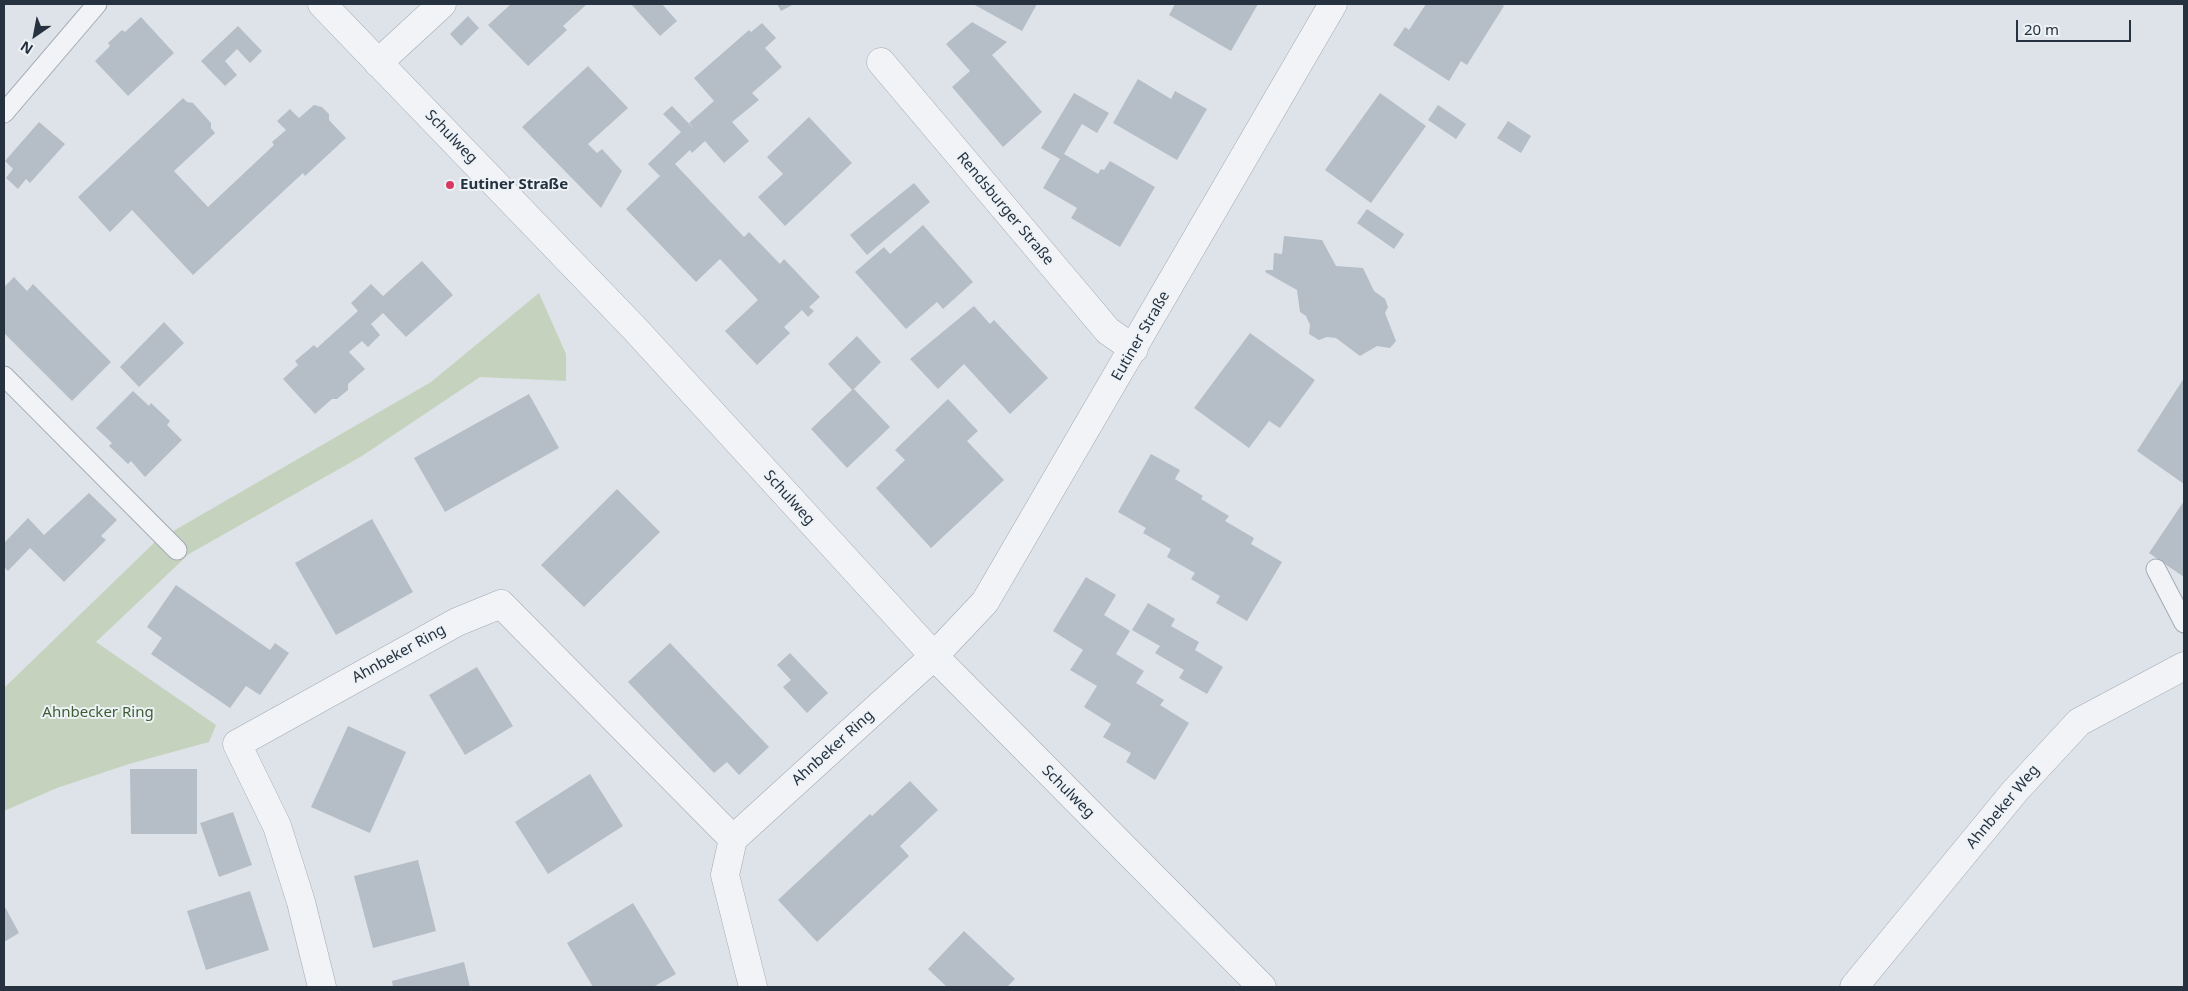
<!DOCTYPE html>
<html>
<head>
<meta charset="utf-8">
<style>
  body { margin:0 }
  #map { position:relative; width:2188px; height:991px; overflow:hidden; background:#dee3e9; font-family:"Noto Sans",sans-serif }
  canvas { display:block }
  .frame { position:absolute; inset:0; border:5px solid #263240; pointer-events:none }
  .north { position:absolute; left:10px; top:10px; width:50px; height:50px; -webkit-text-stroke:4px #edf2f6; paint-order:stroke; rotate:213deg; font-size:14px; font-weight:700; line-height:20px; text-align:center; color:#263240 }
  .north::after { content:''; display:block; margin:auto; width:18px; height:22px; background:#263240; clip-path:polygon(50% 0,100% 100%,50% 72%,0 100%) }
  .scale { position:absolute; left:2016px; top:20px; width:115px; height:22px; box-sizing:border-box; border:2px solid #263240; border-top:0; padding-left:6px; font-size:15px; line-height:18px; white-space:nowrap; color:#263240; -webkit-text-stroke:4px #edf2f6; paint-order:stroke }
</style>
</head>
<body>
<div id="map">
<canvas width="2188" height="991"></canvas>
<div class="frame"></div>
<div class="north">N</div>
<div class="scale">20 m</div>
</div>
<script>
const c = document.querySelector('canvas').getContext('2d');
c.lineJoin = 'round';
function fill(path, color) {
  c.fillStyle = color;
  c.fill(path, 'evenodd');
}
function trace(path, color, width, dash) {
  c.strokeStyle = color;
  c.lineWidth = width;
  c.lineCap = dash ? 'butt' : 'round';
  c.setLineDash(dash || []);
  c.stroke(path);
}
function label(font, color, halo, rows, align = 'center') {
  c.font = font + ' "Noto Sans",sans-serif';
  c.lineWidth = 4;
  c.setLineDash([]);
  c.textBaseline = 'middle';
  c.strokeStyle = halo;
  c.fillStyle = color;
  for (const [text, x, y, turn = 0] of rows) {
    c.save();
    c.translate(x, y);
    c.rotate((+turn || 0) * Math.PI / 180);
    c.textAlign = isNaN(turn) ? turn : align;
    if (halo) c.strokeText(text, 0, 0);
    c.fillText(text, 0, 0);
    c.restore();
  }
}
fill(new Path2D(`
  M 539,293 L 566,354 L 566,381 L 480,377 L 362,456 L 189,554 L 96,642 L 216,725 L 209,742 L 129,764 L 57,788 L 4,811 L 4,688 L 156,541 L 431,382 Z`), '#c5d3be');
fill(new Path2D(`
  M 511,4 L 587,4 L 563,26 L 567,30 L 528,66 L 488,25 Z
  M 631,4 L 662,4 L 677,21 L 660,36 Z
  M 777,4 L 794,4 L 781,11 Z
  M 973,4 L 1037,4 L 1022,31 Z
  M 1175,4 L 1258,4 L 1231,51 L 1169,15 Z
  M 1426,4 L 1501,4 L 1504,6 L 1467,65 L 1461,61 L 1449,81 L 1393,45 L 1405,27 L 1409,30 Z
  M 468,16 L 479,28 L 461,46 L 450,34 Z
  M 141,17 L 174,53 L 128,96 L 95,61 L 110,46 L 108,43 L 122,30 L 125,32 Z
  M 972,22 L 1007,42 L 992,55 L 1042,112 L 1003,147 L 952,87 L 970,71 L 946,44 Z
  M 762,23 L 776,38 L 765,48 L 782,67 L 752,93 L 759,100 L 732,122 L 749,141 L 724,163 L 705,141 L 692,153 L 690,150 L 675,164 L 744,237 L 749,232 L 780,264 L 784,259 L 820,297 L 809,307 L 814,311 L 808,317 L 802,310 L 784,327 L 790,333 L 757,365 L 725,331 L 758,300 L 720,259 L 696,282 L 626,209 L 660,176 L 648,164 L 681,132 L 663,114 L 672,106 L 696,131 L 689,123 L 714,101 L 694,78 L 749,30 L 751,32 Z
  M 238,26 L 262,51 L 250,63 L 237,49 L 225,61 L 237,75 L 225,86 L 201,61 Z
  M 588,66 L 628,108 L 588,144 L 597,153 L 602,149 L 622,171 L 601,208 L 522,127 Z
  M 1138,79 L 1171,99 L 1175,91 L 1207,109 L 1177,160 L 1113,123 Z
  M 1074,93 L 1109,113 L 1097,133 L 1082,124 L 1064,154 L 1098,174 L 1101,169 L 1104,170 L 1110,161 L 1155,187 L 1120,247 L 1071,218 L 1077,208 L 1043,188 L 1060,159 L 1041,148 Z
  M 1380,93 L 1426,126 L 1371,203 L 1325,170 Z
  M 183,98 L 187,102 L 193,103 L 211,123 L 211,128 L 215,133 L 174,171 L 208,207 L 274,145 L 272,142 L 286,130 L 277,121 L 290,109 L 299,118 L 314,105 L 322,107 L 329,114 L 329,120 L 346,138 L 305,176 L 303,173 L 193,275 L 132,210 L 110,232 L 78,197 Z
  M 1438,105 L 1466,124 L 1456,139 L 1428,120 Z
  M 809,117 L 852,163 L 785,226 L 758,197 L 783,174 L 767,157 Z
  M 1508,121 L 1531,136 L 1521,153 L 1497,138 Z
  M 39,122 L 65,144 L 30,183 L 26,179 L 18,189 L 6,178 L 13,169 L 5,161 Z
  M 914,183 L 930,202 L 867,255 L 850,235 Z
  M 1367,209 L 1404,234 L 1394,249 L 1357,223 Z
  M 923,225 L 973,282 L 943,309 L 937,302 L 906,329 L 855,272 L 884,247 L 890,254 Z
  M 1284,236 L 1322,240 L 1336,266 L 1363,268 L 1374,291 L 1385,299 L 1388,307 L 1385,313 L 1396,341 L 1390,348 L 1377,346 L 1360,356 L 1336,338 L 1327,337 L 1319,340 L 1309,334 L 1310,325 L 1306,316 L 1300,312 L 1297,290 L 1265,272 L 1266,270 L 1273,270 L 1274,253 L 1282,254 Z
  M 422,261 L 453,295 L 406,337 L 383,313 L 371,324 L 380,335 L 368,347 L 362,341 L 349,352 L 365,369 L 348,384 L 348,390 L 337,399 L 332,399 L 315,414 L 283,379 L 298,365 L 295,361 L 314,345 L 317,348 L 358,311 L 351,303 L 371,284 L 383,296 Z
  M 14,277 L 27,291 L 33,284 L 111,362 L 72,401 L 4,333 L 4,287 Z
  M 974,306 L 990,324 L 994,320 L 1048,378 L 1010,414 L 964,364 L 938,389 L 910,359 Z
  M 164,322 L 184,343 L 139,387 L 120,367 Z
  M 1250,333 L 1315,380 L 1280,428 L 1269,421 L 1249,448 L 1194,408 Z
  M 857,336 L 881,362 L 854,389 L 890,427 L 847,468 L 811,429 L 852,390 L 828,364 Z
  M 2184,378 L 2184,484 L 2137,451 Z
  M 133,391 L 149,406 L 151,403 L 170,421 L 167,425 L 182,440 L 145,477 L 131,461 L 128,464 L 109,446 L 112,443 L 96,428 Z
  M 529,394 L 559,448 L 445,512 L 414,458 Z
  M 948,399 L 978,431 L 967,441 L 1004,480 L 931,548 L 876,488 L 905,460 L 895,450 Z
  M 1151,454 L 1180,470 L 1175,479 L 1203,496 L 1201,499 L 1229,516 L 1225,521 L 1254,538 L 1251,544 L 1282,562 L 1247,621 L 1216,603 L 1220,596 L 1191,579 L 1195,573 L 1167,557 L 1171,549 L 1143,533 L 1146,528 L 1118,512 Z
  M 617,489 L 660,532 L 584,607 L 541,565 Z
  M 89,493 L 117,520 L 101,536 L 106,540 L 64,582 L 30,548 L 8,571 L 4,567 L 4,543 L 28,518 L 44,535 Z
  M 2184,501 L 2184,577 L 2149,553 Z
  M 372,519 L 413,592 L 336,635 L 295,563 Z
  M 1086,577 L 1116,595 L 1104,615 L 1130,631 L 1116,654 L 1144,671 L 1136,683 L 1164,700 L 1160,705 L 1189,723 L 1155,780 L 1126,762 L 1131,753 L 1103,737 L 1111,724 L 1084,707 L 1097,686 L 1070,670 L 1083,650 L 1053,631 Z
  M 176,585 L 270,650 L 275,643 L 289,653 L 260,695 L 246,686 L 230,708 L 151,654 L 162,638 L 147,627 Z
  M 1148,603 L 1175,619 L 1171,626 L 1199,642 L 1195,650 L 1223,667 L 1207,694 L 1179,678 L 1184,670 L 1155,653 L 1160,646 L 1132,630 Z
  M 670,643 L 769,747 L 739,775 L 727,762 L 714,773 L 628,682 Z
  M 790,653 L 828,693 L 807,713 L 783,687 L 791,680 L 777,665 Z
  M 477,667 L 513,726 L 465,755 L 429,695 Z
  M 348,726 L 406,752 L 370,833 L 311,807 Z
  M 130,769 L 197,769 L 197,834 L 131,834 Z
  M 590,774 L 623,826 L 548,874 L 515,822 Z
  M 910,781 L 938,810 L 900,846 L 909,856 L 817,942 L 778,900 L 870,814 L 872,816 Z
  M 233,812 L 252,865 L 219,877 L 200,823 Z
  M 418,860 L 436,931 L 373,948 L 354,876 Z
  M 250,891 L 269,950 L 206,970 L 187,911 Z
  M 633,903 L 676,974 L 653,987 L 593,987 L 567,943 Z
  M 4,905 L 19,933 L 4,942 Z
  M 964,931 L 1015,979 L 1007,987 L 947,987 L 928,969 Z
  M 464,962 L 470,987 L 393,987 L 392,981 Z`), '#b5bdc6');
const lane = new Path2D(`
  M 4,113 L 97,4
  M 4,376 L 177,550
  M 2156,569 L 2184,623`);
const street = new Path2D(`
  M 322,4 L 636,330 L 934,656 L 1262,987
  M 881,62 L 1108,331 L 1134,349
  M 378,63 L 442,4
  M 322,987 L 301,902 L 277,826 L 237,744 L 457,622 L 501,604 L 733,839
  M 753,987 L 725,875 L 733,839 L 934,656 L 985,602 L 1333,4
  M 1854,987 L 2015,791 L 2079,722 L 2184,666`);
trace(lane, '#a3aab3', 21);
trace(street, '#a3aab3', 29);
trace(lane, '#f1f3f7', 19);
trace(street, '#f1f3f7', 28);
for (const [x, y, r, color] of [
  [450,185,5,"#d73960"]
]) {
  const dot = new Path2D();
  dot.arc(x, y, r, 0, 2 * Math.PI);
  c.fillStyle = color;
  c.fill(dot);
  trace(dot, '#edf2f6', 2);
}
label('15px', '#263240', '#edf2f6', [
  ["Schulweg",451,137,46],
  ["Rendsburger Straße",1005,209,50],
  ["Eutiner Straße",1141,336,-60],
  ["Schulweg",789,498,48],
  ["Ahnbeker Ring",399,654,-29],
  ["Ahnbeker Ring",833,748,-42],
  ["Schulweg",1068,792,45],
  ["Ahnbeker Weg",2003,807,-50]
]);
label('bold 15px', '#263240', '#edf2f6', [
  ["Eutiner Straße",460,185]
], 'left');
label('15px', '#3e5d32', '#edf2f6', [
  ["Ahnbecker Ring",98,713]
]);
</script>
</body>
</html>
